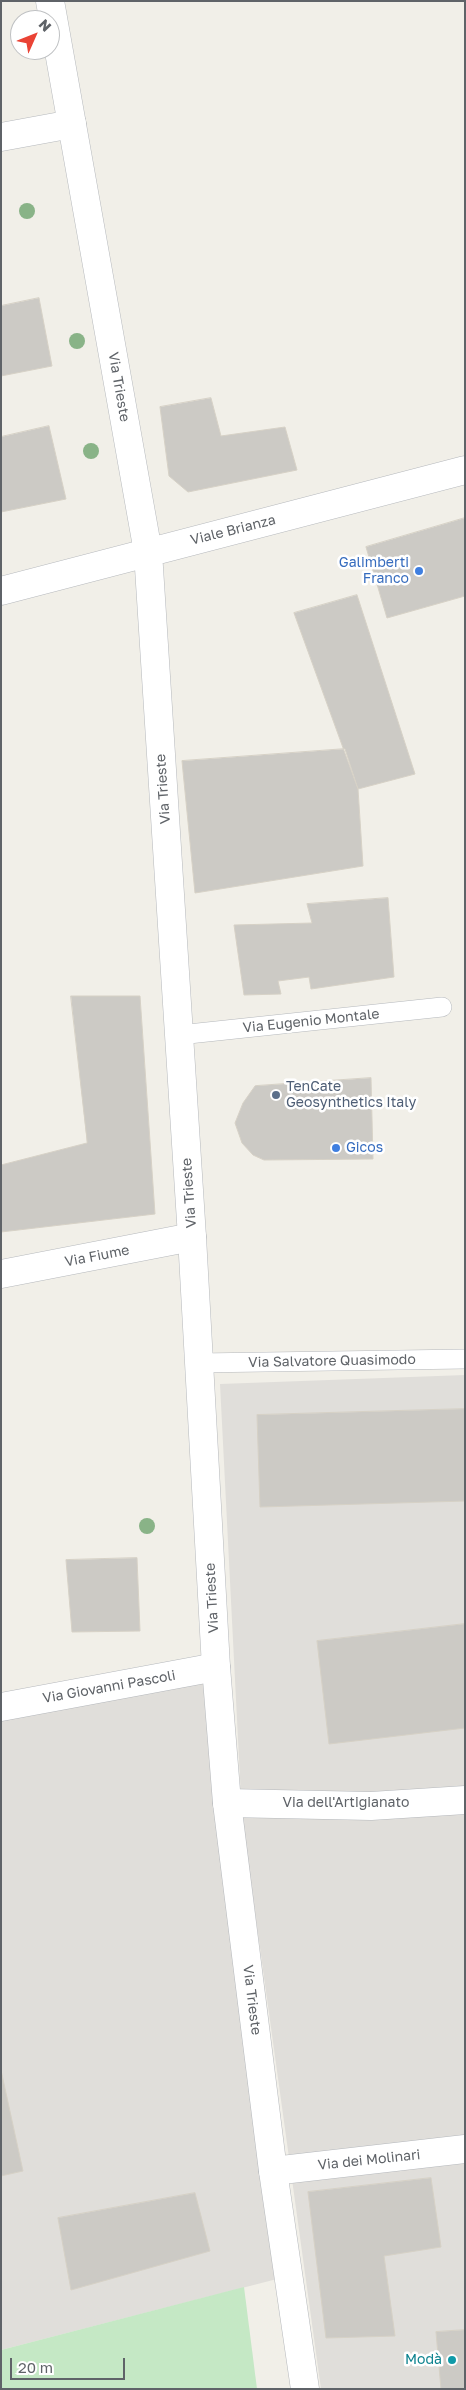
<!DOCTYPE html>
<html>
<head>
<meta charset="utf-8">
<style>
  body { margin:0 }
  #map { position:relative; width:466px; height:2390px; overflow:hidden; background:#f1efe8; font-family:"Golos Text",sans-serif }
  canvas { display:block }
  .frame { position:absolute; inset:0; border:2px solid #5f6368; pointer-events:none }
  .north { position:absolute; left:10px; top:10px; width:50px; height:50px; box-sizing:border-box; background:#fff; border:1px solid #bfc1c3; border-radius:50%; rotate:46deg; font-size:14px; font-weight:700; line-height:20px; text-align:center; color:#5f6368 }
  .north::after { content:''; display:block; margin:auto; width:18px; height:22px; background:#ea4335; clip-path:polygon(50% 0,100% 100%,50% 72%,0 100%) }
  .scale { position:absolute; left:10px; top:2358px; width:115px; height:22px; box-sizing:border-box; border:2px solid #5f6368; border-top:0; padding-left:6px; font-size:15px; line-height:18px; white-space:nowrap; color:#5f6368; -webkit-text-stroke:4px #fff; paint-order:stroke }
</style>
</head>
<body>
<div id="map">
<canvas width="466" height="2390"></canvas>
<div class="frame"></div>
<div class="north">N</div>
<div class="scale">20 m</div>
</div>
<script>
const c = document.querySelector('canvas').getContext('2d');
c.lineJoin = 'round';
function fill(path, color) {
  c.fillStyle = color;
  c.fill(path, 'evenodd');
}
function trace(path, color, width, dash) {
  c.strokeStyle = color;
  c.lineWidth = width;
  c.lineCap = dash ? 'butt' : 'round';
  c.setLineDash(dash || []);
  c.stroke(path);
}
function label(font, color, halo, rows, align = 'center') {
  c.font = font + ' "Golos Text",sans-serif';
  c.lineWidth = 5;
  c.setLineDash([]);
  c.textBaseline = 'middle';
  c.strokeStyle = halo;
  c.fillStyle = color;
  for (const [text, x, y, turn = 0] of rows) {
    c.save();
    c.translate(x, y);
    c.rotate((+turn || 0) * Math.PI / 180);
    c.textAlign = isNaN(turn) ? turn : align;
    if (halo) c.strokeText(text, 0, 0);
    c.fillText(text, 0, 0);
    c.restore();
  }
}
fill(new Path2D(`
  M 465,1375 L 465,2389 L 321,2389 L 242,1818 L 220,1384 Z
  M 210,1674 L 277,2279 L 1,2350 L 1,1714 Z`), '#e0deda');
fill(new Path2D(`
  M 244,2287 L 257,2389 L 1,2389 L 1,2350 Z`), '#c5e8c5');
const building = new Path2D(`
  M 39,298 L 52,366 L 1,376 L 1,306 Z
  M 211,398 L 221,436 L 285,427 L 297,470 L 188,492 L 169,476 L 160,407 Z
  M 49,426 L 66,499 L 1,512 L 1,437 Z
  M 465,518 L 465,596 L 387,618 L 366,547 Z
  M 357,595 L 415,774 L 358,789 L 294,613 Z
  M 345,749 L 358,789 L 363,866 L 195,893 L 182,761 Z
  M 388,898 L 394,977 L 311,989 L 309,977 L 278,981 L 281,994 L 244,995 L 234,925 L 312,923 L 307,904 Z
  M 71,996 L 140,996 L 155,1214 L 1,1232 L 1,1165 L 87,1143 Z
  M 371,1078 L 373,1159 L 264,1160 L 253,1155 L 242,1143 L 235,1123 L 243,1103 L 255,1086 Z
  M 465,1409 L 465,1501 L 260,1507 L 257,1415 Z
  M 137,1558 L 140,1631 L 72,1632 L 66,1560 Z
  M 465,1624 L 465,1728 L 329,1744 L 317,1641 Z
  M 1,2070 L 23,2171 L 1,2176 Z
  M 431,2178 L 441,2247 L 384,2256 L 395,2336 L 326,2338 L 308,2192 Z
  M 195,2193 L 210,2251 L 71,2290 L 58,2218 Z
  M 465,2330 L 465,2389 L 441,2389 L 436,2332 Z`);
fill(building, '#cccac5');
trace(building, '#d6d1c6', 1);
const service = new Path2D(`
  M 179,1035 L 442,1007
  M 199,1363 L 465,1359`);
const minor = new Path2D(`
  M 1,137 L 72,124
  M 1,1274 L 192,1237
  M 1,1707 L 216,1667
  M 227,1803 L 371,1806 L 465,1800
  M 273,2171 L 465,2149`);
const tertiary = new Path2D(`
  M 50,1 L 148,552 L 192,1237 L 216,1667 L 227,1803 L 273,2171 L 305,2389
  M 1,591 L 465,470`);
trace(service, '#b5b8bc', 20);
trace(minor, '#b5b8bc', 29);
trace(tertiary, '#b5b8bc', 29);
trace(service, '#fff', 19);
trace(minor, '#fff', 28);
trace(tertiary, '#fff', 28);
c.fillStyle = '#89b387';
for (const [x, y] of [
  [27,211],
  [77,341],
  [91,451],
  [147,1526]
]) {
  c.beginPath();
  c.arc(x, y, 8, 0, 2 * Math.PI);
  c.fill();
}
for (const [x, y, r, color] of [
  [419,571,5,"#3f7fe0"],
  [276,1095,5,"#5c6f8a"],
  [336,1148,5,"#3f7fe0"],
  [452,2360,5,"#0f9aa8"]
]) {
  const dot = new Path2D();
  dot.arc(x, y, r, 0, 2 * Math.PI);
  c.fillStyle = color;
  c.fill(dot);
  trace(dot, '#fff', 2);
}
label('14px', '#5f6368', '#fff', [
  ["Via Trieste",119,387,80],
  ["Viale Brianza",233,530,-14],
  ["Via Trieste",163,789,-94],
  ["Via Eugenio Montale",311,1021,-6],
  ["Via Trieste",189,1193,-94],
  ["Via Fiume",97,1256,-11],
  ["Via Salvatore Quasimodo",332,1361,-1],
  ["Via Trieste",212,1598,-93],
  ["Via Giovanni Pascoli",109,1687,-10],
  ["Via dell'Artigianato",346,1803],
  ["Via Trieste",252,2000,83],
  ["Via dei Molinari",369,2160,-6]
]);
label('14px', '#366cbe', '#fff', [
  ["Galimberti",409,563],
  ["Franco",409,579],
  ["Gicos",346,1148,"left"]
], 'right');
label('14px', '#4e5e75', '#fff', [
  ["TenCate",286,1087],
  ["Geosynthetics Italy",286,1103]
], 'left');
label('14px', '#0d838f', '#fff', [
  ["Modà",442,2360]
], 'right');
</script>
</body>
</html>
